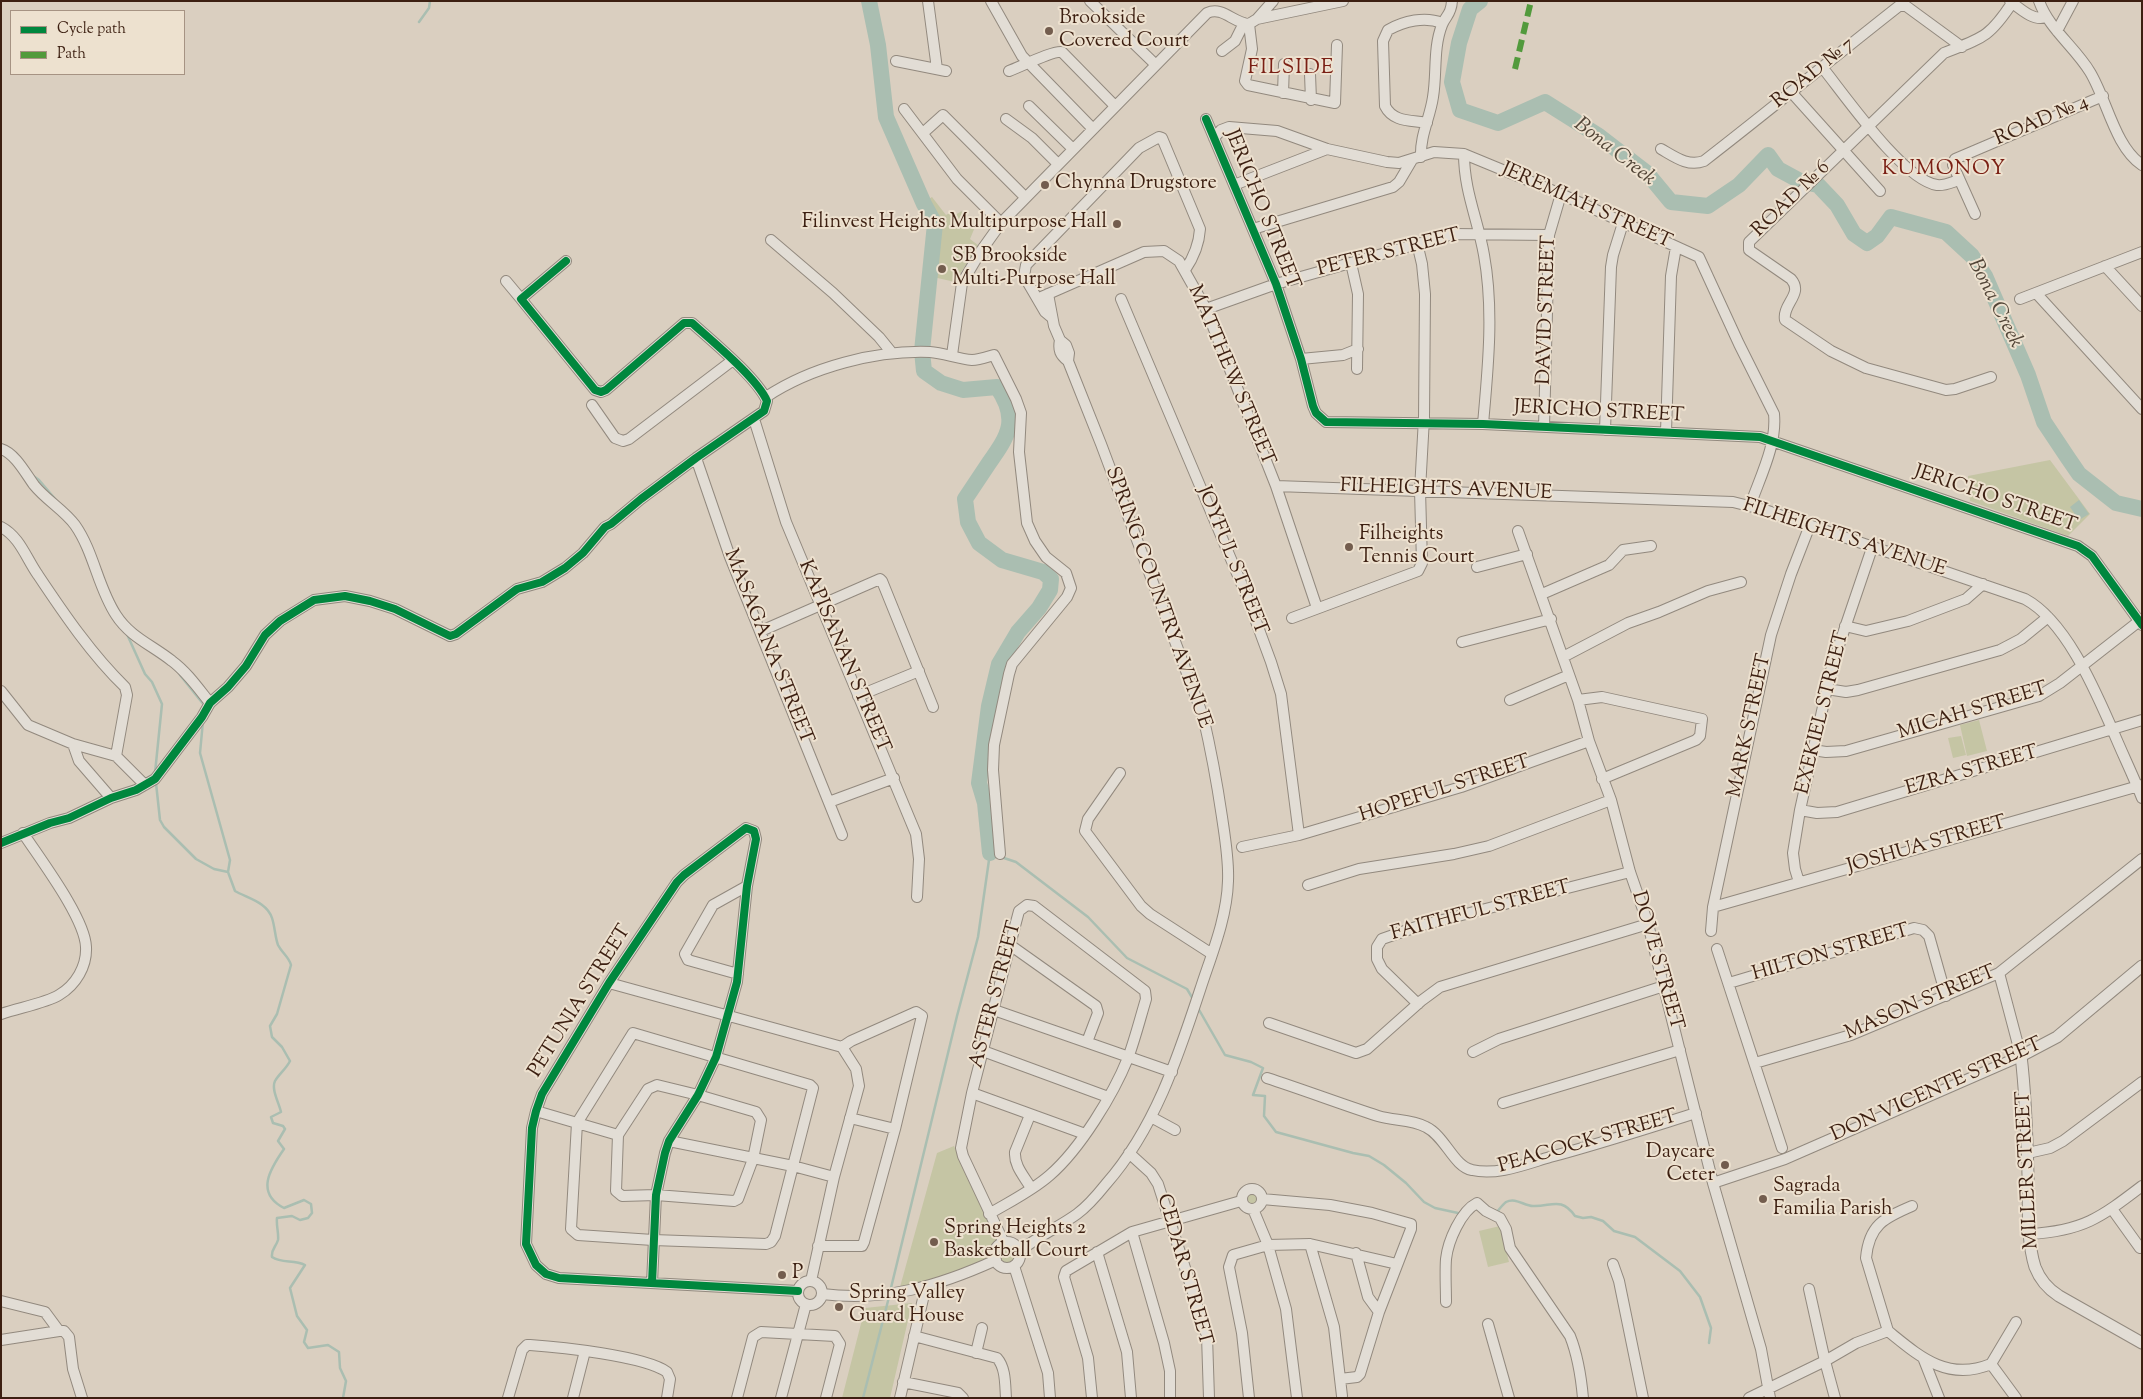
<!DOCTYPE html>
<html>
<head>
<meta charset="utf-8">
<style>
  body { margin:0 }
  #map { position:relative; width:2143px; height:1399px; overflow:hidden; background:#dacfc0; font-family:"Sorts Mill Goudy",serif }
  canvas { display:block }
  .frame { position:absolute; inset:0; border:2px solid #3c1f11; pointer-events:none }
  .legend { position:absolute; left:10px; top:10px; width:175px; height:65px; box-sizing:border-box; background:#ede1cf; border:1px solid #a69383; margin:0; padding:6px 9px; list-style:none; font-size:15px; color:#3c1f11 }
  .legend li { display:flex; align-items:center; gap:10px; height:25px }
  .legend b { width:25px; border:1px solid #a69383 }
</style>
</head>
<body>
<div id="map">
<canvas width="2143" height="1399"></canvas>
<div class="frame"></div>
<ul class="legend">
<li><b style="height:6px;background:#00873e"></b>Cycle path</li>
<li><b style="height:6px;background:#529a3c"></b>Path</li>
</ul>
</div>
<script>
const c = document.querySelector('canvas').getContext('2d');
c.lineJoin = 'round';
function fill(path, color) {
  c.fillStyle = color;
  c.fill(path, 'evenodd');
}
function trace(path, color, width, dash) {
  c.strokeStyle = color;
  c.lineWidth = width;
  c.lineCap = dash ? 'butt' : 'round';
  c.setLineDash(dash || []);
  c.stroke(path);
}
function label(font, color, halo, rows, align = 'center') {
  c.font = font + ' "Sorts Mill Goudy",serif';
  c.lineWidth = 4;
  c.setLineDash([]);
  c.textBaseline = 'middle';
  c.strokeStyle = halo;
  c.fillStyle = color;
  for (const [text, x, y, turn = 0] of rows) {
    c.save();
    c.translate(x, y);
    c.rotate((+turn || 0) * Math.PI / 180);
    c.textAlign = isNaN(turn) ? turn : align;
    if (halo) c.strokeText(text, 0, 0);
    c.fillText(text, 0, 0);
    c.restore();
  }
}
fill(new Path2D(`
  M 932,197 L 946,215 L 953,211 L 955,215 L 962,211 L 975,227 L 970,239 L 978,245 L 955,282 L 933,277 L 939,233 L 937,220 L 927,200 Z
  M 2050,460 L 2090,514 L 2068,536 L 1970,501 L 1968,476 Z
  M 1979,720 L 1987,751 L 1967,756 L 1960,725 Z
  M 1961,736 L 1966,755 L 1953,758 L 1948,738 Z
  M 954,1146 L 997,1242 L 991,1247 L 987,1258 L 949,1275 L 900,1287 L 937,1153 Z
  M1243 1199a9 9 0 1 1 18 0a9 9 0 1 1-18 0Z
  M 1500,1226 L 1509,1262 L 1488,1267 L 1479,1231 Z
  M996 1255a11 11 0 1 1 22 0a11 11 0 1 1-22 0Z
  M 912,1303 L 890,1398 L 842,1398 L 865,1308 Z`), '#c5c5a4');
fill(new Path2D(`
  M 2079,500 L 2089,514 L 2079,520 L 2070,507 Z`), '#aabeb1');
trace(new Path2D(`
  M 419,22 L 429,8 L 430,1
  M 32,475 L 39,480 L 56,500
  M 126,632 L 145,674 L 152,682 L 162,704 L 155,773
  M 180,675 L 204,705
  M 203,721 L 200,753 L 230,860 L 228,872
  M 156,783 L 160,820 L 164,827 L 196,859 L 214,869 L 228,872 L 235,891 C 247,898 267,902 272,918 C 275,927 275,937 278,945 C 282,953 289,957 291,965 L 277,1014 L 270,1026 L 272,1037 L 282,1047 L 290,1061 C 286,1069 279,1074 275,1081 C 271,1089 279,1103 281,1112 L 271,1117 L 273,1123 L 283,1126 L 285,1129 L 278,1141 L 284,1149 C 270,1169 255,1193 284,1208 L 304,1200 L 311,1204 L 312,1213 L 308,1218 L 300,1220 L 292,1216 L 277,1218 C 276,1225 279,1234 278,1240 C 276,1247 271,1249 272,1257 C 282,1264 294,1259 305,1265 L 290,1288 L 297,1316 L 307,1330 L 304,1342 L 308,1348 L 328,1345 L 339,1352 L 340,1368 L 346,1381 L 343,1398
  M 1001,857 L 1016,862 L 1088,917 L 1127,958 L 1187,989 L 1193,999
  M 1198,1008 L 1225,1055 L 1251,1062 L 1263,1068 L 1253,1095 L 1265,1096 L 1264,1116 L 1276,1132 L 1353,1153 L 1369,1156 L 1384,1165 L 1406,1183 L 1424,1202 L 1435,1208 L 1458,1213
  M 1495,1214 C 1499,1210 1502,1205 1506,1202 C 1516,1197 1524,1206 1533,1206 C 1551,1207 1561,1196 1575,1216 L 1583,1218 L 1591,1217 L 1603,1221 L 1614,1231 L 1635,1237 L 1680,1271 L 1700,1297 L 1711,1328 L 1709,1343
  M 890,1292 L 957,1016 L 978,937 L 990,853 L 996,855
  M 863,1398 L 889,1297`), '#aabeb1', 2.5);
trace(new Path2D(`
  M 869,1 L 878,45 L 886,117 L 924,204 L 935,224 L 922,351 L 924,371 L 941,383 L 963,390 L 997,387 C 1019,419 1009,435 989,463 C 981,475 973,487 965,499 L 968,522 L 979,543 L 1002,560 L 1043,572 L 1051,579 L 1050,590 L 1039,608 L 1018,632 L 999,664 L 989,706 L 979,783 L 985,803 L 990,853
  M 1480,1 L 1470,9 L 1459,43 L 1452,82 L 1460,110 L 1498,123 L 1545,102 L 1599,136 L 1647,173 L 1671,202 L 1708,206 L 1739,185 L 1768,155 L 1778,169 L 1802,182 L 1818,185 L 1837,205 L 1854,234 L 1867,243 L 1877,236 L 1891,217 L 1946,232 L 1972,256 L 1985,276 L 2028,375 L 2044,422 L 2068,458 L 2079,474 L 2116,503 L 2142,509`), '#aabeb1', 16);
const minor = new Path2D(`
  M 928,1 L 937,69
  M 991,1 L 1022,56 L 1093,129
  M 1090,1 L 1156,65
  M 2010,1 C 2019,8 2034,22 2046,17
  M 2039,1 C 2049,29 2075,47 2090,72 C 2107,100 2115,147 2142,165
  M 1257,19 L 1343,1
  M 1249,24 L 1252,49 L 1245,81 L 1248,85 L 1335,103 L 1337,45
  M 2057,31 L 2073,1
  M 1222,51 L 1235,41 L 1244,23
  M 896,61 L 946,71
  M 1822,67 C 1844,94 1903,180 1937,185 C 1945,186 1952,182 1959,180
  M 1009,71 C 1020,67 1054,50 1062,52 L 1115,106
  M 1310,74 L 1311,100
  M 1283,93 L 1284,64
  M 1792,93 L 1880,191
  M 1029,106 L 1073,149
  M 904,109 L 957,179 L 1001,223
  M 1006,119 L 1032,138 L 1058,164
  M 1206,119 L 1276,284 L 1301,359 L 1313,406 L 1316,413 L 1326,422 L 1483,424 L 1760,437 L 2078,546 L 2092,556 L 2142,625
  M 1427,123 C 1410,120 1393,122 1385,106 L 1383,41 L 1388,30 C 1404,21 1425,16 1442,23
  M 923,133 L 943,115 L 1025,197
  M 1214,138 L 1221,130 L 1229,127 L 1277,131 L 1327,149 L 1387,162 L 1399,163 L 1434,152 L 1464,154 L 1561,194 L 1699,257 L 1739,344 L 1774,414 C 1777,445 1760,477 1750,506
  M 1661,149 C 1675,157 1688,167 1704,161 C 1770,110 1834,57 1899,6 L 1906,6 L 1962,47
  M 1464,154 C 1464,191 1478,220 1484,255 C 1494,310 1488,368 1483,424
  M 1421,157 C 1420,135 1430,118 1433,97 C 1437,73 1433,48 1442,25 C 1446,15 1451,15 1452,1
  M 1234,185 L 1327,149
  M 1975,214 L 1953,165 L 1955,159 L 2103,96
  M 1253,229 L 1393,187 L 1399,182 L 1412,160
  M 771,240 L 833,293 L 879,337 L 892,353
  M 1351,263 L 1358,294 L 1357,369
  M 2105,266 L 2142,306
  M 506,281 L 521,299
  M 2036,293 L 2142,409
  M 1048,294 L 1054,326 L 1060,340 L 1066,345 L 1069,353 L 1068,361
  M 1039,298 L 1144,252 L 1164,251 L 1179,261 L 1206,309 L 1276,486 L 1317,608
  M 1121,299 L 1247,597 L 1271,662 L 1281,694 L 1299,835
  M 2020,299 L 2142,252
  M 1206,309 L 1276,284 L 1453,234 L 1549,235
  M 1051,317 L 1045,312 L 1024,276 L 1026,265 L 1139,148 L 1159,137 L 1162,138 L 1200,229 C 1199,245 1194,257 1185,270
  M 952,355 L 962,283 L 981,251 L 1001,223 L 1207,13 C 1223,6 1233,23 1249,24 L 1257,19 L 1273,1
  M 1301,359 L 1343,355 L 1358,349
  M 1991,377 L 1955,389 L 1946,390 L 1866,368 L 1831,351 L 1785,320 C 1782,304 1804,294 1791,279 L 1749,250 L 1749,242 L 1944,53 C 1982,38 1989,38 2012,3
  M 766,397 C 811,367 876,350 930,352 C 944,353 958,359 972,360 C 979,360 987,357 994,355 L 1016,399 L 1021,413 L 1019,452 L 1027,523 L 1035,541 L 1046,557 L 1066,573 L 1071,588 L 1067,597 L 1012,664 L 1009,674 L 994,745 L 993,770 L 1000,854
  M 592,405 L 615,438 L 623,441 L 629,439 L 733,360
  M 754,419 L 786,522 L 916,834 L 919,859 L 917,897
  M 1544,427 L 1549,235 L 1561,194
  M 1605,430 L 1611,267 L 1613,255 L 1623,223
  M 1666,432 L 1671,276 L 1676,247
  M 1,449 C 15,453 26,474 34,485 C 46,500 64,510 75,525 C 94,552 98,588 116,615 C 130,637 152,645 172,661 C 187,672 198,688 210,703
  M 696,458 L 730,557 L 842,835
  M 1276,486 L 1733,502 L 1765,510 L 2025,599 C 2066,621 2095,690 2113,731 C 2122,753 2133,775 2142,798
  M 1,527 C 20,537 26,558 38,575 C 64,614 92,655 125,687 L 127,695 L 116,756
  M 1518,531 L 1578,700 L 1589,741 L 1611,800 L 1630,872 L 1648,924 L 1713,1183 L 1761,1349 L 1770,1398
  M 1477,567 L 1527,554
  M 1542,594 L 1609,565 L 1623,550 L 1651,546
  M 1292,618 L 1418,571 L 1422,563 L 1420,490 L 1424,418 L 1425,294 L 1422,264 L 1417,243
  M 1845,626 L 1866,631 L 1908,621 L 1966,599 L 1983,584
  M 761,631 L 880,579 L 882,581 L 933,707
  M 1462,642 L 1551,619
  M 1563,657 L 1628,623 L 1659,612 L 1708,591 L 1741,582
  M 1827,689 L 1846,692 L 1858,690 L 2000,650 L 2021,639 L 2048,617
  M 1,691 L 28,725 L 73,744 L 116,756 L 145,785
  M 858,696 L 919,671
  M 1510,700 L 1569,675
  M 1578,700 L 1602,697 L 1702,719 L 1700,736 L 1696,740 L 1602,779
  M 73,744 L 79,761 L 111,798
  M 1813,750 L 1826,752 L 1846,751 L 2039,696 L 2060,683 L 2142,619
  M 1120,773 L 1088,819 L 1085,831 L 1141,906 L 1150,914 L 1212,954
  M 829,802 L 894,778
  M 1800,810 L 1817,813 L 1837,812 L 2142,720
  M 1,843 L 50,823 L 69,818 L 111,798 L 136,790 L 155,779 L 202,717 L 210,703 L 228,687 L 246,666 L 265,635 L 280,621 L 314,600 L 345,596 L 370,601 L 395,609 L 450,636 L 456,634 L 517,589 L 542,582 L 565,568 L 583,553 L 605,527 L 611,524 L 641,499 L 696,458 L 764,411 L 767,401 C 757,378 712,341 692,323 L 684,323 L 606,390 L 601,392 L 595,390 L 521,299 L 566,261
  M 1242,847 L 1299,835 L 1461,787 L 1589,741
  M 1799,882 L 1795,869 L 1793,853 L 1800,810 L 1832,666 L 1872,548
  M 1308,885 L 1359,869 L 1454,854 L 1489,846 L 1611,800
  M 1713,907 L 2142,785
  M 1711,931 L 1713,907 L 1771,635 L 1791,574 L 1810,525
  M 1010,945 L 1096,1006 L 1098,1013 L 1087,1042
  M 1717,949 L 1782,1148
  M 738,974 L 688,960 L 685,954 L 713,905 L 747,886
  M 609,983 L 842,1047 L 856,1069 L 859,1086 L 834,1177 L 811,1281
  M 1729,983 L 1914,928 L 1923,930 L 1929,936 L 1946,996
  M 1418,1004 L 1382,969 L 1377,959 L 1377,947 L 1382,939 L 1419,926 L 1630,872
  M 994,1010 L 1172,1072
  M 1,1014 C 18,1008 46,1003 59,995 C 76,985 87,966 86,947 C 85,918 40,859 23,833
  M 1269,1023 L 1356,1053 L 1367,1049 L 1421,1001 L 1440,987 L 1648,924
  M 633,1033 L 810,1085 L 813,1088 L 775,1236 L 771,1242 L 766,1244 L 653,1240 L 578,1235 L 571,1229 L 577,1123 Z
  M 983,1051 L 1108,1097
  M 1473,1052 L 1499,1039 L 1664,986
  M 1755,1063 L 1851,1035 L 1999,973 L 2142,859
  M 1267,1078 C 1304,1090 1341,1104 1378,1116 C 1394,1121 1411,1119 1426,1127 C 1445,1136 1454,1167 1472,1170 C 1497,1176 1526,1164 1550,1157 C 1599,1144 1648,1128 1696,1113
  M 657,1085 L 698,1095 L 756,1112 L 761,1120 L 753,1159 L 738,1199 L 734,1201 L 656,1195 L 622,1196 L 616,1191 L 618,1135 L 648,1089 Z
  M 972,1093 L 1085,1134
  M 1503,1103 L 1680,1050
  M 536,1111 L 618,1135
  M 1030,1115 L 1015,1152 C 1014,1166 1024,1176 1031,1188
  M 1151,1117 L 1175,1130
  M 850,1118 L 895,1129
  M 669,1141 L 793,1166 L 834,1177
  M 1129,1153 L 1151,1173 L 1158,1184 L 1207,1336 L 1209,1398
  M 2028,1153 L 2050,1148 L 2063,1141 L 2142,1082
  M 1713,1183 L 1785,1159 L 2021,1056 L 1999,973
  M1242 1199a10 10 0 1 1 20 0a10 10 0 1 1-20 0Z
  M 1262,1199 L 1330,1205 L 1372,1213 L 1411,1224 L 1411,1229 L 1379,1312 L 1360,1374 L 1357,1377 L 1340,1379
  M 1253,1209 L 1268,1245 L 1286,1309 L 1297,1398
  M 2112,1209 L 2140,1248
  M 989,1214 C 1009,1202 1032,1191 1050,1175 C 1080,1149 1113,1095 1128,1058 C 1135,1039 1140,1019 1146,999 L 1145,991 L 1034,906 L 1027,905 L 1019,911 L 1010,945 L 972,1093 L 961,1148 L 963,1156 L 1004,1243
  M 1132,1232 L 1164,1343 L 1170,1371 L 1170,1398
  M 2029,1234 C 2083,1231 2100,1218 2142,1186
  M994 1255a13 13 0 1 1 26 0a13 13 0 1 1-26 0Z
  M 1310,1244 L 1334,1327 L 1342,1396
  M 818,1246 L 862,1246 L 864,1242 L 895,1129 L 922,1016 L 916,1012 L 851,1041 L 842,1047
  M 1020,1251 C 1038,1236 1059,1227 1077,1214 C 1088,1206 1098,1194 1106,1184 C 1156,1127 1179,1054 1202,984 C 1213,951 1227,916 1228,881 C 1229,860 1225,838 1222,817 C 1217,783 1211,750 1203,716 L 1101,444 L 1068,361 C 1060,355 1058,350 1060,340
  M 1097,1252 L 1127,1352 L 1131,1398
  M 1356,1253 L 1368,1297 L 1379,1312
  M 1613,1264 L 1619,1281 L 1643,1398
  M 1014,1266 L 1048,1373 L 1050,1398
  M798 1293a12 12 0 1 1 24 0a12 12 0 1 1-24 0Z
  M 652,1283 L 656,1195 L 665,1153 L 669,1141 L 698,1095 L 716,1057 L 737,982 L 747,886 L 756,839 L 754,831 L 746,828 L 684,875 L 677,882 L 609,983 L 542,1094 L 536,1111 L 532,1128 L 526,1244 L 536,1265 L 546,1274 L 559,1278 L 798,1291
  M 1809,1289 L 1825,1361 L 1835,1398
  M 822,1294 C 885,1302 939,1286 996,1260
  M 1,1301 L 45,1312 L 59,1331
  M 1446,1302 C 1446,1288 1445,1273 1446,1259 C 1448,1241 1461,1211 1477,1203 L 1486,1211 L 1500,1218 L 1506,1229 L 1510,1248 L 1570,1336 C 1578,1356 1581,1376 1583,1398
  M 1488,1324 L 1509,1398
  M 1888,1331 L 1866,1258 C 1869,1225 1884,1218 1912,1206
  M 1888,1331 C 1919,1356 1947,1382 1991,1364
  M 914,1336 L 997,1358 C 1006,1368 1005,1385 1006,1398
  M 1,1340 L 59,1331 L 64,1331 L 69,1337 L 73,1369 L 82,1398
  M 976,1353 L 982,1328
  M 1924,1360 L 1939,1398
  M 1991,1364 L 2016,1322
  M 1991,1364 L 2016,1398
  M 903,1382 L 958,1393 L 963,1398
  M 508,1398 L 522,1350 L 527,1345 L 530,1345 C 560,1347 645,1356 667,1372 L 670,1379 L 667,1398
  M 573,1398 L 585,1351
  M 737,1398 L 753,1337 L 761,1332 L 835,1336 L 840,1344 L 826,1398
  M 781,1398 L 806,1304
  M 900,1398 L 926,1286
  M 1092,1398 L 1088,1358 L 1064,1277 L 1066,1271 L 1132,1232 L 1241,1201
  M 1249,1398 L 1242,1333 L 1229,1267 L 1233,1255 L 1268,1245 L 1310,1244 L 1397,1264
  M 1749,1398 L 1825,1361 L 1856,1343 L 1888,1331`);
const tertiary = new Path2D(`
  M 2142,966 L 2057,1037 L 2021,1056 C 2026,1096 2027,1136 2028,1175 C 2029,1205 2026,1238 2035,1267 C 2040,1280 2048,1289 2059,1296 L 2142,1343`);
trace(minor, '#92897e', 12);
trace(tertiary, '#92897e', 13);
trace(minor, '#e2ddd5', 10);
trace(tertiary, '#e2ddd5', 11);
trace(new Path2D(`
  M 1515,69 L 1531,1`), '#529a3c', 6, [12, 6]);
trace(new Path2D(`
  M 1206,119 L 1276,284 L 1301,359 L 1313,406 L 1316,413 L 1326,422 L 1483,424 L 1760,437 L 2078,546 L 2092,556 L 2142,625
  M 1,843 L 50,823 L 69,818 L 111,798 L 136,790 L 155,779 L 202,717 L 210,703 L 228,687 L 246,666 L 265,635 L 280,621 L 314,600 L 345,596 L 370,601 L 395,609 L 450,636 L 456,634 L 517,589 L 542,582 L 565,568 L 583,553 L 605,527 L 611,524 L 641,499 L 696,458 L 764,411 L 767,401 C 757,378 712,341 692,323 L 684,323 L 606,390 L 601,392 L 595,390 L 521,299 L 566,261
  M 652,1283 L 656,1195 L 665,1153 L 669,1141 L 698,1095 L 716,1057 L 737,982 L 747,886 L 756,839 L 754,831 L 746,828 L 684,875 L 677,882 L 609,983 L 542,1094 L 536,1111 L 532,1128 L 526,1244 L 536,1265 L 546,1274 L 559,1278 L 798,1291`), '#00873e', 8);
for (const [x, y, r, color] of [
  [1049,31,5,"#735d4e"],
  [1045,185,5,"#735d4e"],
  [1117,224,5,"#735d4e"],
  [942,269,5,"#735d4e"],
  [1349,547,5,"#735d4e"],
  [1725,1165,5,"#735d4e"],
  [1763,1199,5,"#735d4e"],
  [934,1242,5,"#735d4e"],
  [782,1275,5,"#735d4e"],
  [839,1307,5,"#735d4e"]
]) {
  const dot = new Path2D();
  dot.arc(x, y, r, 0, 2 * Math.PI);
  c.fillStyle = color;
  c.fill(dot);
  trace(dot, '#ede1cf', 2);
}
label('20px', '#3c1f11', '#ede1cf', [
  ["Brookside",1059,20],
  ["Covered Court",1059,43],
  ["Chynna Drugstore",1055,185],
  ["Filinvest Heights Multipurpose Hall",1107,224,"right"],
  ["SB Brookside",952,258],
  ["Multi-Purpose Hall",952,281],
  ["Filheights",1359,536],
  ["Tennis Court",1359,559],
  ["Daycare",1715,1154,"right"],
  ["Ceter",1715,1177,"right"],
  ["Sagrada",1773,1188],
  ["Familia Parish",1773,1211],
  ["Spring Heights 2",944,1230],
  ["Basketball Court",944,1253],
  ["P",792,1275],
  ["Spring Valley",849,1295],
  ["Guard House",849,1318]
], 'left');
label('20px', '#3c1f11', '#ede1cf', [
  ["ROAD № 7",1814,74,-39],
  ["ROAD № 4",2042,122,-23],
  ["ROAD № 6",1792,200,-44],
  ["JEREMIAH STREET",1586,207,24],
  ["JERICHO STREET",1261,210,68],
  ["PETER STREET",1389,254,-14],
  ["DAVID STREET",1548,310,-88],
  ["MATTHEW STREET",1230,376,67],
  ["JERICHO STREET",1599,413,3],
  ["FILHEIGHTS AVENUE",1446,491,2],
  ["JERICHO STREET",1995,500,19],
  ["FILHEIGHTS AVENUE",1844,539,18],
  ["JOYFUL STREET",1231,561,68],
  ["SPRING COUNTRY AVENUE",1157,598,70],
  ["MASAGANA STREET",767,647,68],
  ["KAPISANAN STREET",843,657,67],
  ["MICAH STREET",1973,712,-17],
  ["EXEKIEL STREET",1824,713,-76],
  ["MARK STREET",1751,726,-78],
  ["EZRA STREET",1972,772,-16],
  ["HOPEFUL STREET",1445,790,-18],
  ["JOSHUA STREET",1927,846,-16],
  ["FAITHFUL STREET",1481,912,-15],
  ["HILTON STREET",1831,954,-16],
  ["DOVE STREET",1656,961,74],
  ["ASTER STREET",997,995,-75],
  ["PETUNIA STREET",581,1002,-58],
  ["MASON STREET",1921,1004,-23],
  ["DON VICENTE STREET",1937,1091,-24],
  ["PEACOCK STREET",1588,1143,-16],
  ["MILLER STREET",2029,1170,-93],
  ["CEDAR STREET",1183,1270,74]
]);
c.letterSpacing = '1px';
label('21px', '#7a1f14', '#ede1cf', [
  ["FILSIDE",1291,69],
  ["KUMONOY",1944,170]
]);
c.letterSpacing = '0px';
label('italic 21px', '#524537', '#ede1cf', [
  ["Bona Creek",1614,153,38],
  ["Bona Creek",1994,304,63]
]);
</script>
</body>
</html>
